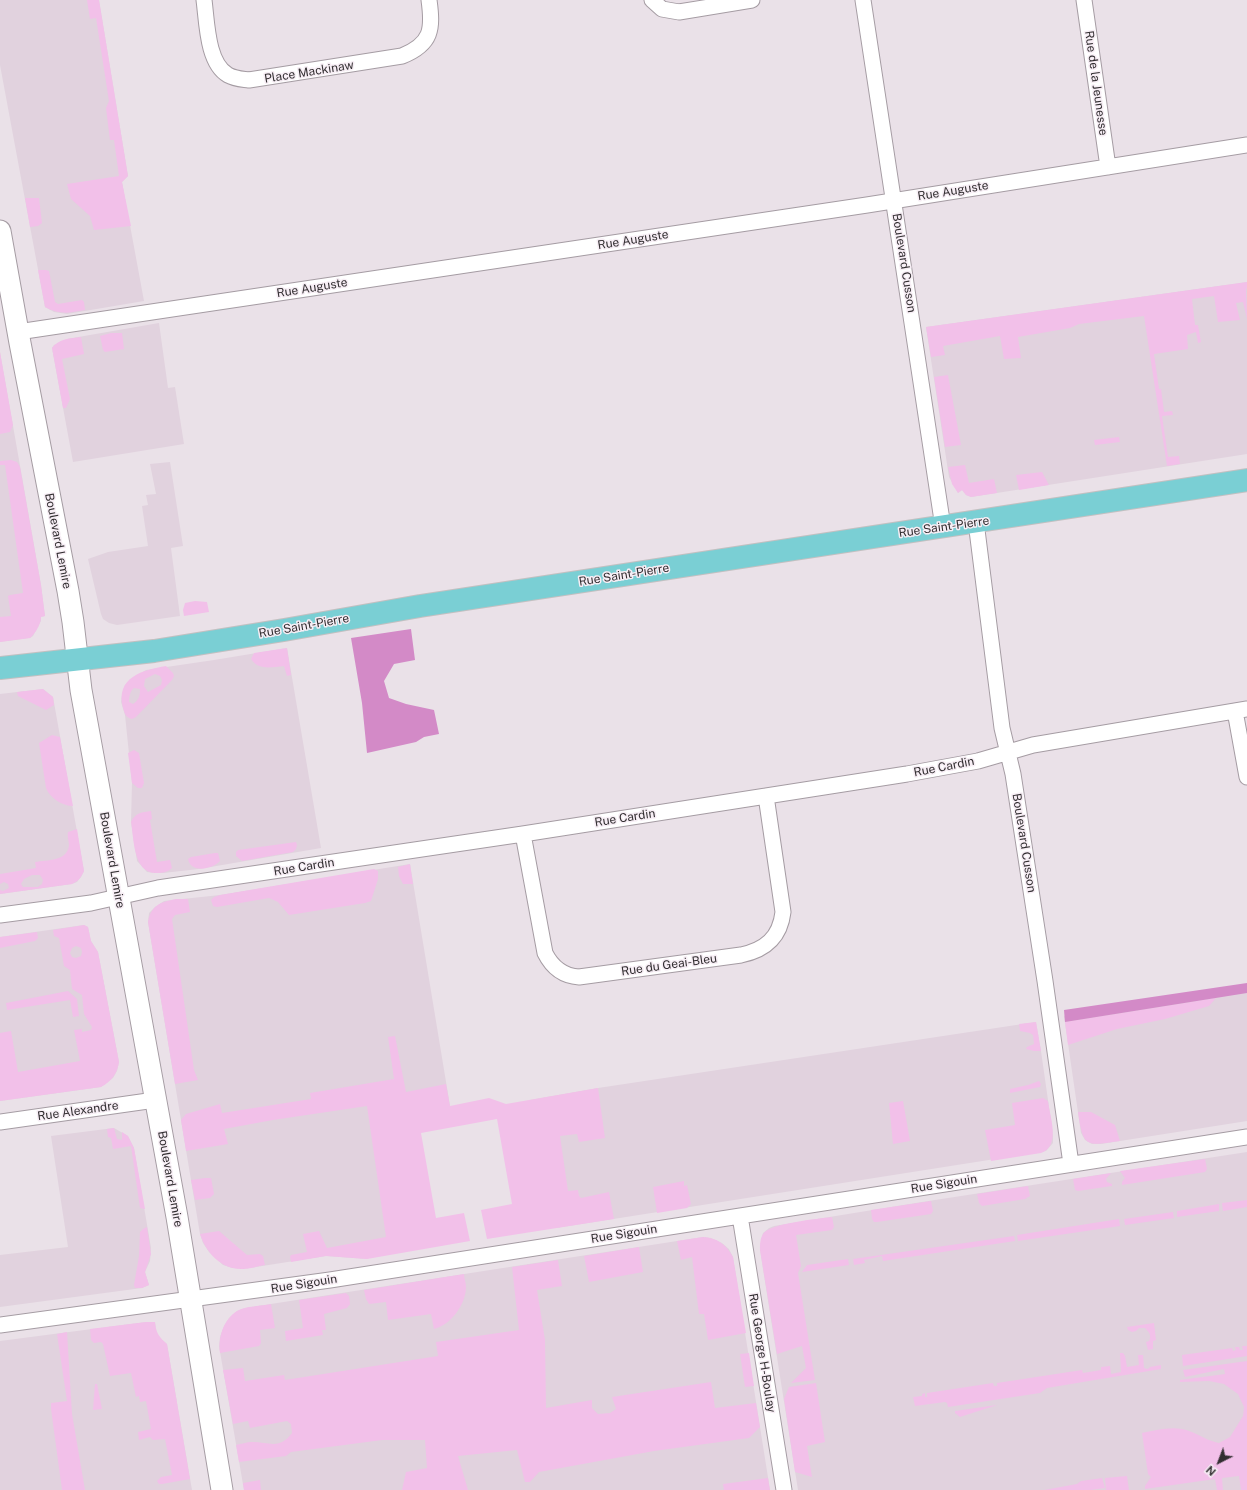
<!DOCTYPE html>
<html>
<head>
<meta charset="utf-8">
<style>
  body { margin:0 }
  #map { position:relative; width:1247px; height:1490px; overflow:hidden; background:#eae1e8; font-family:"Public Sans",sans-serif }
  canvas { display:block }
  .north { position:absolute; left:1199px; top:1442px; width:40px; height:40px; -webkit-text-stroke:3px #f7eef5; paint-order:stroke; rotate:222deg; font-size:11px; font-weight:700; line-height:16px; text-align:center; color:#322e31 }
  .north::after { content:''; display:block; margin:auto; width:14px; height:18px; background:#322e31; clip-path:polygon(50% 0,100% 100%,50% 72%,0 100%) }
</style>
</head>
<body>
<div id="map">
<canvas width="1247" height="1490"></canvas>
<div class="north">N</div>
</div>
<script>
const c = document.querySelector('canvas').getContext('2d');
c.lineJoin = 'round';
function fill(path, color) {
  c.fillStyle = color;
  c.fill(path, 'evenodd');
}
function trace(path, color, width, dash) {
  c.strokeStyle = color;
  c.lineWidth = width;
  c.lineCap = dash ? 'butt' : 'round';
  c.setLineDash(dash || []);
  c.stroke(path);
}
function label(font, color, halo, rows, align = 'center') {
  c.font = font + ' "Public Sans",sans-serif';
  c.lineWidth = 3;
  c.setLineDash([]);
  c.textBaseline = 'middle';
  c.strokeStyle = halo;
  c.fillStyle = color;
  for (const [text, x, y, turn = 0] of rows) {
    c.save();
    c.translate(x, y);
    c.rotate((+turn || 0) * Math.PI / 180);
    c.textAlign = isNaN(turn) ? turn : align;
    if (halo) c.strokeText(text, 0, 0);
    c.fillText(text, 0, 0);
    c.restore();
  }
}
fill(new Path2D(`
  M 0,0 L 99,0 L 128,176 L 122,182 L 144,301 L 67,314 L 54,312 L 45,307 L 0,65 Z
  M 1247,282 L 1247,454 L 971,497 L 966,495 L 962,490 L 958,493 L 949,477 L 926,327 Z
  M 159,323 L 168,388 L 175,387 L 184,444 L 73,462 L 52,348 L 54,345 L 67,339 Z
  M 0,352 L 41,585 L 45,616 L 41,617 L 41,621 L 33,636 L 30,638 L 0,642 Z
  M 170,462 L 183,546 L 171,548 L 180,616 L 117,625 L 109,623 L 103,619 L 101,614 L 88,559 L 108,552 L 148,546 L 142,506 L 148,505 L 146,495 L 156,494 L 150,464 Z
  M 287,648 L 321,848 L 199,869 L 163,873 L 155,873 L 147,872 L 137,861 L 131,822 L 132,783 L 125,715 L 121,702 L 122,694 L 125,685 L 131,679 L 146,670 L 214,660 Z
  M 43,689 L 53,697 L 84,871 L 81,877 L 77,882 L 72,884 L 0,894 L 0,694 Z
  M 410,864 L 450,1106 L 407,1113 L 390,1238 L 367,1259 L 326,1256 L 243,1269 L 233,1268 L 223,1265 L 209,1252 L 203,1243 L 200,1234 L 148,922 L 149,913 L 155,907 L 164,901 L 220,895 Z
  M 84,925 L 88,927 L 91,941 L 98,952 L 119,1062 L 117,1071 L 113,1078 L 101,1087 L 0,1101 L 0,937 Z
  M 1247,987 L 1247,1121 L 1101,1144 L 1092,1144 L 1085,1140 L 1081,1133 L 1064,1016 Z
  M 1036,1022 L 1041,1051 L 1053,1135 L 1053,1143 L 1046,1151 L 556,1228 L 530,1100 L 598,1088 Z
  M 114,1128 L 128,1136 L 134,1148 L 151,1248 L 150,1261 L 145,1272 L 149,1285 L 142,1288 L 0,1307 L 0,1255 L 68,1247 L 51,1136 Z
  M 1247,1152 L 1247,1490 L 798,1490 L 760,1250 L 761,1241 L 763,1233 L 769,1228 L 774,1226 L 922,1202 Z
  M 703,1237 L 711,1238 L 722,1243 L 729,1249 L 733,1257 L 770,1490 L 244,1490 L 219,1346 L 220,1337 L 224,1326 L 229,1318 L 237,1311 L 245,1308 Z
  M 146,1322 L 155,1322 L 156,1332 L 159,1337 L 167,1344 L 192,1490 L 0,1490 L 0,1341 Z`), '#e1d2de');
fill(new Path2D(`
  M 87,0 L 99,0 L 128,176 L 122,182 L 131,226 L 94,230 L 90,216 L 71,199 L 67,184 L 119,176 L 114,140 L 110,140 L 106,108 L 109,101 L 96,18 L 90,19 Z
  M 25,198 L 39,198 L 42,223 L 38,226 L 30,227 Z
  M 38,270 L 46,270 L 49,271 L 55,302 L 58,304 L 82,300 L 84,302 L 85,310 C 69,313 60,315 45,307 Z
  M 1247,282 L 1247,288 L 1246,289 L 1247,319 L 1243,302 L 1236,303 L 1240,320 L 1218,322 L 1214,296 L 1192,299 L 1195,325 L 1198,325 L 1201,342 L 1198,343 L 1196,332 L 1187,335 L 1188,349 L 1154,354 L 1159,389 L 1161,389 L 1164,412 L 1172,411 L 1173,415 L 1162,416 L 1168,457 L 1179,456 L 1180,464 L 1167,466 L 1144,316 L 1079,324 L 1070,328 L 1018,337 L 1021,358 L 1004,359 L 1000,336 L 943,346 L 945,355 L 931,357 L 926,327 Z
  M 111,333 L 122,333 L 124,349 L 105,352 L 103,350 L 100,336 Z
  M 81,337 L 84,354 L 62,359 L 70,399 L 66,408 L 63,408 L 52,348 C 58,339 71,338 81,337 Z
  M 0,352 L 13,425 L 10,432 L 0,434 Z
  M 948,375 L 961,445 L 945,447 L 934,377 Z
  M 1119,437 L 1120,442 L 1095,445 L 1094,440 Z
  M 11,460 L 17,462 L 20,467 L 41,585 L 45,616 L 41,617 C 41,624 35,634 30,638 L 0,642 L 0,617 L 11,616 L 8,596 L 10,595 L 23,593 L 5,465 L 0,465 L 0,461 Z
  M 965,465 L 969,483 L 994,479 L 997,493 L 971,497 L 966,495 L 962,490 L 958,493 L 952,484 L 948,467 Z
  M 1042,472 L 1049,485 L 1019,490 L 1016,475 Z
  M 195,601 L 207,602 L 209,612 L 184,616 L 183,610 L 185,603 Z
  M 287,648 L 291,675 L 287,676 L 284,666 C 272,667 259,671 251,659 L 254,653 Z
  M 166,666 L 173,673 L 174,676 L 172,680 L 136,717 L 132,719 C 125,717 125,714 123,708 C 115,677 143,670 166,666 ZM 155,674 L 160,676 L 162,680 L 161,685 L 148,692 L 144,686 L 145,679 ZM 134,688 L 140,689 C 140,696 139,700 133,704 L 129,702 C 129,697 130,691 134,688 Z
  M 43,689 L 53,697 L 54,705 L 46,710 L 18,696 L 17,692 Z
  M 52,735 L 60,737 L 73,806 C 62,806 50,798 46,788 L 39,743 Z
  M 134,750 L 139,753 L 144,783 L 142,788 L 138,788 L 132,783 L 128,753 Z
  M 151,811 L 152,819 L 150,820 L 157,862 L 170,860 L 172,868 C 168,872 163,873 157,873 C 133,874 134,839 131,822 C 135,813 142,812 151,811 Z
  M 77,829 L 84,871 C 81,877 79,881 72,884 L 0,894 L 0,890 L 3,891 L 9,888 L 8,884 L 4,882 L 0,884 L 0,874 L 36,868 L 35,862 C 47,860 68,861 69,845 C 69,841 67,837 68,832 ZM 32,875 L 40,875 L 43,880 L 42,884 L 38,887 L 23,887 L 21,884 L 24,879 Z
  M 296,842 L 297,845 L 296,849 L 293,852 L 242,861 L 236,856 L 236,852 L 238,850 Z
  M 215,853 L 218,853 L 220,861 C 213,869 191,874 188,859 L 191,857 Z
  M 410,864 L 413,884 L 403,884 L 399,876 L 398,867 Z
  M 374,869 L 378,871 L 378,879 L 371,901 L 365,903 L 289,915 L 278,902 L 269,898 L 217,907 L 213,906 L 211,900 L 214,897 L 220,895 Z
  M 176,899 L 188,899 L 190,912 L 175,915 L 172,919 L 194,1070 L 198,1080 L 175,1084 L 148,922 C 151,905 161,902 176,899 Z
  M 84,925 L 88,927 L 91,941 L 98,952 L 119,1062 C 117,1074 112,1081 101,1087 L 0,1101 L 0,1033 L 11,1031 L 18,1072 L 80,1061 L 74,1030 L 82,1029 L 82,1032 L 91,1030 L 92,1027 L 84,1014 L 82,995 L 72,989 L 70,970 L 64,966 L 59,938 L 54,936 L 53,930 ZM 76,946 L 81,948 L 82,952 L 81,956 L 76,958 L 72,957 L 70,953 L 72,948 Z
  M 37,932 L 38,938 L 35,941 L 0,948 L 0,937 Z
  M 68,991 L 77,999 L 79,1016 L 73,1017 L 70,1000 L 7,1010 L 6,1003 Z
  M 1216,998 L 1209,1006 L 1165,1019 L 1117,1029 L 1068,1045 L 1065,1022 Z
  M 1036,1022 L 1041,1051 L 1034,1051 L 1026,1049 L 1027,1047 L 1034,1044 L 1033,1035 L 1030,1033 L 1020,1031 L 1019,1024 Z
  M 395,1036 L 406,1092 L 446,1084 L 450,1106 L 489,1098 L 506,1104 L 598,1088 L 605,1138 L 579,1142 L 577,1134 L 560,1136 L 568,1191 L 578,1190 L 579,1196 L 581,1198 L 609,1192 L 614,1219 L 487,1239 L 481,1210 L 512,1204 L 497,1119 L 421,1133 L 436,1218 L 464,1213 L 470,1241 L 367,1259 L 326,1256 L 291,1262 L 290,1257 L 291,1255 L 307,1252 L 303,1234 L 319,1231 L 327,1248 L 386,1237 L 367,1106 L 273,1120 L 224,1129 L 228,1144 L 186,1151 L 181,1120 L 186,1114 L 220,1104 L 222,1113 L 311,1099 L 310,1093 L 394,1079 L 388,1037 Z
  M 1039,1081 L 1041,1084 L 1040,1087 L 1010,1093 L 1010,1089 L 1028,1085 Z
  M 1043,1098 L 1048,1101 C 1050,1117 1061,1146 1041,1153 L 991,1161 L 985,1130 L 1015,1125 L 1012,1103 Z
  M 903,1101 L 910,1141 L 893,1144 L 889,1103 Z
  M 1078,1112 L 1091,1112 L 1115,1125 L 1120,1141 C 1086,1146 1083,1148 1078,1112 Z
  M 114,1128 L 117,1139 L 122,1140 L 122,1132 L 128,1136 L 134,1148 L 145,1209 L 140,1208 L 131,1146 L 113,1149 L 111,1138 L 108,1137 L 107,1129 Z
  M 1205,1159 L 1207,1169 L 1205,1172 L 1122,1185 L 1122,1182 L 1125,1178 L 1120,1171 Z
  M 1111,1173 L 1106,1179 L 1107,1182 L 1112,1184 L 1112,1186 L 1078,1191 L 1075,1190 L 1073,1179 Z
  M 205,1178 L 211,1178 L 214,1194 L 210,1198 L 195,1200 L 191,1180 Z
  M 684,1181 L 684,1186 L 687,1185 L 691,1204 L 687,1208 L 657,1213 L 653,1187 Z
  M 1028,1186 L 1030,1196 L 1025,1199 L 982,1206 L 979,1203 L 977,1194 Z
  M 1247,1200 L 1247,1207 L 1223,1211 L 1222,1203 Z
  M 931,1201 L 933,1211 L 931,1214 L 877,1222 L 874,1222 L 872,1219 L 871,1210 Z
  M 1219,1204 L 1219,1211 L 1177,1217 L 1177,1211 Z
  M 1173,1212 L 1174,1218 L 1125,1225 L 1124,1219 Z
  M 832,1217 L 834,1227 L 832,1230 L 796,1235 L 801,1266 L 798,1273 L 815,1380 L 791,1383 L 806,1368 L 802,1346 L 777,1354 L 760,1250 C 760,1244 760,1239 763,1234 C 770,1223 818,1219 832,1217 Z
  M 1119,1219 L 1120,1226 L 1018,1241 L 1017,1235 Z
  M 147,1227 L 151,1254 L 145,1272 L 149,1285 L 142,1288 L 135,1288 L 134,1285 L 139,1256 L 140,1232 L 143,1229 Z
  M 219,1231 L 247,1255 L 260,1254 L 263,1256 L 265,1265 C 258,1266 250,1269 243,1269 C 222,1270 206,1253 200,1234 Z
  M 1014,1236 L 1015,1241 L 883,1261 L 882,1256 L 864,1260 L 865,1263 L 854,1265 L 853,1259 Z
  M 703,1237 C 717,1238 726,1244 733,1257 L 746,1333 L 708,1340 L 704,1314 L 699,1314 L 692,1257 L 681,1260 L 677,1241 Z
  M 639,1247 L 643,1272 L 589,1282 L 584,1256 Z
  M 848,1259 L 849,1265 L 802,1272 L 807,1265 Z
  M 558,1260 L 562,1286 L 537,1290 L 545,1340 L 546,1408 L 592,1400 L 592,1408 L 598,1414 L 610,1413 L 616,1409 L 612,1397 L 711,1382 L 715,1408 L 756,1403 L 760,1427 L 749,1438 L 654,1451 L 539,1472 L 530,1482 L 525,1482 L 517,1450 L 458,1456 L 468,1490 L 402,1490 L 406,1472 L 427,1468 L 425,1440 L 382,1440 L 291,1452 L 286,1456 L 239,1462 L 236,1445 C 241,1444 247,1442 252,1442 C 270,1442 279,1450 292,1433 L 291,1424 L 287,1421 L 250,1428 L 248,1421 L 233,1424 L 223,1370 L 243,1368 L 245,1381 L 284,1375 L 285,1380 L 438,1356 L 436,1342 L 519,1330 L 512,1267 Z
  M 464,1274 C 464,1278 466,1283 466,1287 C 466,1304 451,1325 434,1329 L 431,1314 L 388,1320 L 386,1302 L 369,1304 L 366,1299 L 364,1290 Z
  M 346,1293 L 349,1296 L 350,1304 L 347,1308 L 324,1314 L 326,1330 L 322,1330 L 323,1335 L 286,1341 L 285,1331 L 303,1328 L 299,1300 Z
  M 271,1304 L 275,1328 L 260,1330 L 261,1343 L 259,1346 L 220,1353 C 218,1338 223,1320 237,1311 C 246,1306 261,1306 271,1304 Z
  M 146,1322 L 155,1322 C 156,1333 159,1337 167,1344 L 190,1479 L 162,1484 L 159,1484 L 157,1481 L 161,1477 L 172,1475 L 165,1439 L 153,1440 L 150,1437 L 139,1440 L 138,1432 L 151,1429 L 146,1401 L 140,1402 L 139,1396 L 136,1397 L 131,1373 L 110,1376 L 103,1344 L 101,1342 L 94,1343 L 91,1340 L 90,1329 Z
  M 1154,1323 L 1156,1340 L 1153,1341 L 1153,1349 L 1148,1350 L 1146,1342 L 1149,1341 C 1152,1335 1149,1332 1145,1328 L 1139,1328 L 1136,1331 L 1132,1332 L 1128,1330 L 1127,1327 Z
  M 67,1332 L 72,1414 L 85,1490 L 62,1490 L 51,1409 L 51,1403 L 67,1401 L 57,1334 Z
  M 1242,1346 L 1247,1346 L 1247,1356 L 1183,1366 L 1182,1355 L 1232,1348 L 1233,1351 L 1236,1350 L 1235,1347 L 1239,1347 L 1240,1350 L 1243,1350 Z
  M 749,1353 L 754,1386 L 745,1387 L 740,1354 Z
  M 1120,1353 L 1123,1353 L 1125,1356 L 1127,1367 L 1139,1365 L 1138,1355 L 1143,1355 L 1144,1368 L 1148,1369 L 1150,1367 L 1161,1365 L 1161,1369 L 1047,1388 L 1040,1393 L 948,1407 L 947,1403 L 945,1402 L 915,1406 L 913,1397 L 922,1396 L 922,1394 L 925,1393 L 925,1397 L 927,1397 L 927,1393 L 993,1383 L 994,1386 L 997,1386 L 997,1383 L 1082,1370 L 1083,1373 L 1101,1370 L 1101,1367 L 1110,1366 L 1111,1374 L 1121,1372 Z
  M 1247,1361 L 1247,1490 L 1241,1490 L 1239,1476 L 1222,1478 L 1223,1490 L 1217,1490 L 1215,1479 L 1145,1489 L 1145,1486 L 1151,1477 L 1148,1474 L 1142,1433 C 1155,1430 1176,1425 1189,1431 C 1200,1435 1208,1441 1219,1443 L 1230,1437 L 1243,1416 L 1244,1407 L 1238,1394 L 1224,1384 L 1209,1381 L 1180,1382 L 1180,1380 L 1225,1374 L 1224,1369 L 1185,1377 L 1183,1370 Z
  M 816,1383 L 825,1442 L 807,1446 L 812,1477 L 795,1472 L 784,1399 L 789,1387 Z
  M 95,1384 L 97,1384 L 102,1409 L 93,1410 Z
  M 997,1405 L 960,1417 L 955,1413 L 955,1411 Z
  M 1127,1476 L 1129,1490 L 1106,1490 L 1105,1478 Z
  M 768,1478 L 770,1490 L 724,1490 L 723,1484 Z
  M 1102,1478 L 1105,1488 L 1090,1490 L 1044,1490 L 1077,1484 L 1081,1481 Z
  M 260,1480 L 261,1490 L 244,1490 L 243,1483 Z`), '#f2c0e9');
fill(new Path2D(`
  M 411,629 L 415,660 L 394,664 L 384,681 L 389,698 L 406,704 L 434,710 L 439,734 L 424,737 L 416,742 L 367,753 L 362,703 L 351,638 Z
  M 1247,983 L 1247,993 L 1065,1022 L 1064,1010 Z`), '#d38ac7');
const minor = new Path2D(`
  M 204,0 C 207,22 207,63 228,75 C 235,79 242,79 249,80 L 402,56 C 432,44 433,29 429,0
  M 652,0 L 662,9 L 679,12 L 752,0
  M 863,0 L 943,527
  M 1084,0 L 1108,167
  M 18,332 L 867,205 L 1247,145
  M 976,522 L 1002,728 L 1013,774 L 1045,981 L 1071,1164
  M 1235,711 L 1247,777
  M 523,834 L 545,953 C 552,967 563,976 579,977 L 741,955 C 765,950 780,938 783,912 L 766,796
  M 0,915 L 91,903 L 158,888 L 523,834 L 907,774 L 978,761 L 1033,745 L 1247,709
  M 0,1122 L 155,1100
  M 740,1216 L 784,1490
  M 0,1325 C 110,1311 220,1296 330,1280 L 1247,1137`);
const secondary = new Path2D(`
  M 0,231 L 20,343 L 68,591 L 73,622 L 81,690 L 177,1217 L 222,1490`);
const primary = new Path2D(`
  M 0,668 L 154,651 L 284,630 L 420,606 L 1247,480`);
trace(minor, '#a59ca3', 17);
trace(secondary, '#a59ca3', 23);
trace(primary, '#c2c0c1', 24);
trace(minor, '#fff', 15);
trace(secondary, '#fff', 21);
trace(primary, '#7acfd4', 22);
label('12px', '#322e31', '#f7eef5', [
  ["Place Mackinaw",309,72,-9],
  ["Rue de la Jeunesse",1096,83,82],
  ["Rue Auguste",953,191,-9],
  ["Rue Auguste",633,240,-9],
  ["Boulevard Cusson",904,263,81],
  ["Rue Auguste",312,288,-9],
  ["Rue Saint-Pierre",944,527,-8],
  ["Boulevard Lemire",58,541,79],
  ["Rue Saint-Pierre",624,575,-9],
  ["Rue Saint-Pierre",304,626,-10],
  ["Rue Cardin",944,767,-11],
  ["Rue Cardin",625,818,-9],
  ["Boulevard Cusson",1024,843,81],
  ["Boulevard Lemire",112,860,80],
  ["Rue Cardin",304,867,-9],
  ["Rue du Geai-Bleu",669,965,-8],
  ["Rue Alexandre",78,1111,-8],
  ["Boulevard Lemire",170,1179,80],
  ["Rue Sigouin",944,1184,-9],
  ["Rue Sigouin",624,1234,-9],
  ["Rue Sigouin",304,1284,-9],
  ["Rue George H-Boulay",762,1353,81]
]);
</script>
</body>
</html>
